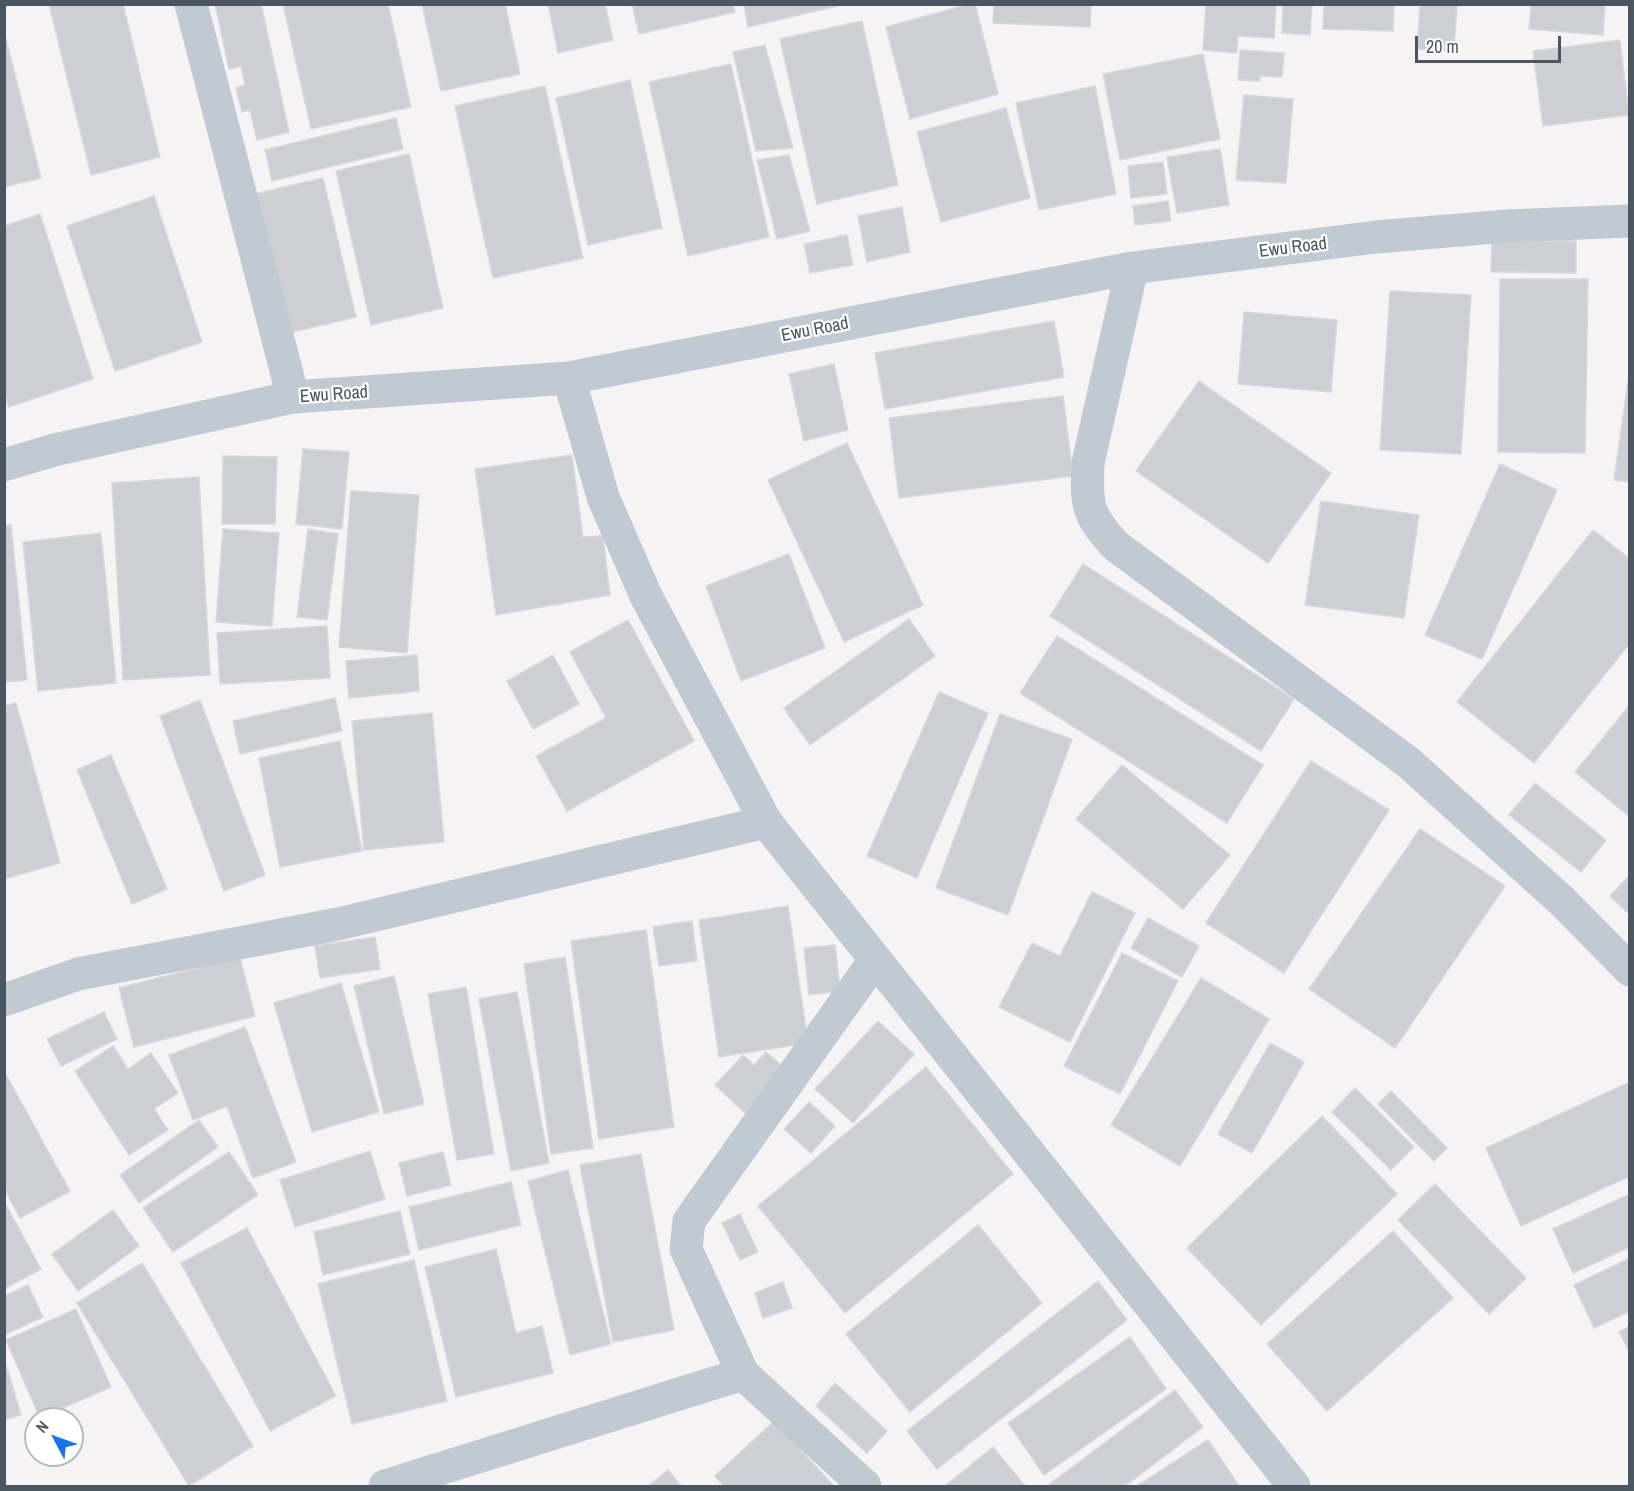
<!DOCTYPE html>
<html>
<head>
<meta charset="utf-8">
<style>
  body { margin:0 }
  #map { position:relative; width:1634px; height:1491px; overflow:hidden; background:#f5f3f3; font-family:"Archivo Narrow",sans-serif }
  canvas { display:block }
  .frame { position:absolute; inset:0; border:6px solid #4a5661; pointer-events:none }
  .north { position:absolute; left:24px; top:1407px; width:60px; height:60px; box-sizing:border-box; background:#fff; border:2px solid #b7bbc0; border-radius:50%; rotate:311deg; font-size:16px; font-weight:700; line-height:24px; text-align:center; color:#4a5661 }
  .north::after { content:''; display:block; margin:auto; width:21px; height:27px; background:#1a73e8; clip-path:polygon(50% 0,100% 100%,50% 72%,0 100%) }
  .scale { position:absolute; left:1415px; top:36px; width:146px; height:27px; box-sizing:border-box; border:3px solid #4a5661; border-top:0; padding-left:8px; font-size:18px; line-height:21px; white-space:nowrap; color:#4a5661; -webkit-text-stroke:4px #fff; paint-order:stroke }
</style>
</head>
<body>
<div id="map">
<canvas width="1634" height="1491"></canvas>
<div class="frame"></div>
<div class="north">N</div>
<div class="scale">20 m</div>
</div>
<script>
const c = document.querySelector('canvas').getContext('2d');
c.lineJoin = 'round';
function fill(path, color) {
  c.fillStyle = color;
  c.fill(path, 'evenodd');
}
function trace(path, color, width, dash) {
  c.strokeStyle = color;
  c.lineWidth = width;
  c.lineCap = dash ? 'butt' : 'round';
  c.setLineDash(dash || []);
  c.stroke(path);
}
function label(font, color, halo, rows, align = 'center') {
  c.font = font + ' "Archivo Narrow",sans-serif';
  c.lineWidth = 4.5;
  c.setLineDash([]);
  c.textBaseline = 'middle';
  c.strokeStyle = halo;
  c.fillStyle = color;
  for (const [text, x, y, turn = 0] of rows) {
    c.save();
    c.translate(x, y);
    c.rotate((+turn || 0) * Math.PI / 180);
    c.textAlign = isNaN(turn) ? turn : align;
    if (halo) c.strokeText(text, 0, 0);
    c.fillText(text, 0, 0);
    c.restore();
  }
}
const building = new Path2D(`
  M 49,4 L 123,4 L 160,157 L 91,175 Z
  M 215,4 L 261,4 L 289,132 L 257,140 L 250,110 L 242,112 L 236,88 L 245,85 L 241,66 L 229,69 Z
  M 283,4 L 388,4 L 411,107 L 311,129 Z
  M 422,4 L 505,4 L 520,74 L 441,91 Z
  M 548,4 L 605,4 L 613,40 L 558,53 Z
  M 632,4 L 733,4 L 735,12 L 639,34 Z
  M 744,4 L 846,4 L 748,27 Z
  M 969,4 L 975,4 L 998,94 L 910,119 L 886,27 Z
  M 994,4 L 1091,4 L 1090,27 L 993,23 Z
  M 1206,4 L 1276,4 L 1274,38 L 1238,36 L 1237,53 L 1203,50 Z
  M 1283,4 L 1312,4 L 1310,35 L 1282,33 Z
  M 1324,4 L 1394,4 L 1393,31 L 1323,29 Z
  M 1420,4 L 1457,4 L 1454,51 L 1417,49 Z
  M 1531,4 L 1605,4 L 1603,35 L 1529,29 Z
  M 862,21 L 898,185 L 817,204 L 780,39 Z
  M 4,31 L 41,178 L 4,187 Z
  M 1620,40 L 1629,115 L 1543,126 L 1533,51 Z
  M 765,45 L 793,148 L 756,151 L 733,52 Z
  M 1240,50 L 1284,53 L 1282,77 L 1260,76 L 1260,81 L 1238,80 Z
  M 1203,54 L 1220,139 L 1120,160 L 1103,74 Z
  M 731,64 L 769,237 L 688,256 L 649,82 Z
  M 630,80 L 662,228 L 588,245 L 556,98 Z
  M 545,86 L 583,258 L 493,278 L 455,106 Z
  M 1095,86 L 1116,194 L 1039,210 L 1016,103 Z
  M 1244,95 L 1293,99 L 1286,183 L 1236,180 Z
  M 1006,108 L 1030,198 L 941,222 L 917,132 Z
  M 396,118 L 403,149 L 272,181 L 265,150 Z
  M 1220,149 L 1229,205 L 1177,213 L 1167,157 Z
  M 409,154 L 443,308 L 371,325 L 336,171 Z
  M 789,155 L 810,231 L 777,239 L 757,160 Z
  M 1163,162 L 1167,194 L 1131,198 L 1128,166 Z
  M 323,178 L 356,317 L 289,333 L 255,194 Z
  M 154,196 L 202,342 L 115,371 L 67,226 Z
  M 1168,201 L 1171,221 L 1135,225 L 1133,206 Z
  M 902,207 L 910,252 L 867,262 L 858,216 Z
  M 40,214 L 93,379 L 9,407 L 4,392 L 4,226 Z
  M 847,235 L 853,265 L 810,273 L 804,244 Z
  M 1492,240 L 1576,241 L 1576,273 L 1491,272 Z
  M 1500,279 L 1588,279 L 1585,453 L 1498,452 Z
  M 1390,291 L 1471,295 L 1461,454 L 1380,450 Z
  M 1244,312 L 1337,320 L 1331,392 L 1238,384 Z
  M 1054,321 L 1064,377 L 885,409 L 875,353 Z
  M 834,364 L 848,430 L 804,441 L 789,374 Z
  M 1630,367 L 1630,482 L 1614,480 Z
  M 1199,381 L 1331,473 L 1268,563 L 1136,471 Z
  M 1063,396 L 1073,476 L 899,498 L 889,418 Z
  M 847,443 L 923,605 L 844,642 L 768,480 Z
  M 303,449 L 349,452 L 342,529 L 296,524 Z
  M 572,455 L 583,537 L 603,536 L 610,595 L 496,615 L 475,469 Z
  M 223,456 L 277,457 L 275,524 L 222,524 Z
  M 1500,464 L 1557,490 L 1482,659 L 1425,635 Z
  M 199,477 L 210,675 L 123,680 L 112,483 Z
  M 351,491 L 419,495 L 407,653 L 339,647 Z
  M 1321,501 L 1419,515 L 1404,618 L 1305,605 Z
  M 11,525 L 27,680 L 4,682 L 4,526 Z
  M 223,529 L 279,533 L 272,626 L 216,622 Z
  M 308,529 L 338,534 L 327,620 L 297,617 Z
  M 1593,530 L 1630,559 L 1630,643 L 1534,763 L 1457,702 Z
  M 101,533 L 116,683 L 38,691 L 23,542 Z
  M 789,554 L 825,648 L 741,681 L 706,586 Z
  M 1083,564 L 1294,699 L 1261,751 L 1050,616 Z
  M 909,619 L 935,656 L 810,745 L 784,708 Z
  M 628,620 L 694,741 L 567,811 L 536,756 L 606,718 L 570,652 Z
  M 327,626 L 330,678 L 220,684 L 217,633 Z
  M 1057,636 L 1263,765 L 1227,823 L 1020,693 Z
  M 417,655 L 419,691 L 349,698 L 346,661 Z
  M 553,655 L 579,704 L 533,729 L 507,681 Z
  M 939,692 L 988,713 L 917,878 L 867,856 Z
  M 335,698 L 342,731 L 240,754 L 233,721 Z
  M 200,700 L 265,875 L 224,891 L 160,716 Z
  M 16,703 L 60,863 L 4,879 L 4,706 Z
  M 1630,705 L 1630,817 L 1575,772 Z
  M 432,713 L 444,842 L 364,850 L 352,721 Z
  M 1000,714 L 1072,739 L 1008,915 L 936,888 Z
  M 340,741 L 362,851 L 280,867 L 259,758 Z
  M 111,755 L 167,889 L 132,904 L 77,770 Z
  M 1311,761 L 1389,810 L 1284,973 L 1206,923 Z
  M 1122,765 L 1230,855 L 1183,909 L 1076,819 Z
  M 1535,783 L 1606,840 L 1581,872 L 1509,815 Z
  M 1420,829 L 1505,886 L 1395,1048 L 1309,989 Z
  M 1630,875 L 1630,915 L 1610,896 Z
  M 1092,892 L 1135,913 L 1070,1042 L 999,1007 L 1032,943 L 1060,956 Z
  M 788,906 L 808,1043 L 719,1057 L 699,920 Z
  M 1148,918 L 1199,946 L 1182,977 L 1131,948 Z
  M 692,921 L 697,961 L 659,966 L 653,927 Z
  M 646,930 L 674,1127 L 599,1139 L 571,941 Z
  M 375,937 L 380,969 L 320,978 L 315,946 Z
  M 835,945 L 840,991 L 809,995 L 804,948 Z
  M 1122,953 L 1178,981 L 1120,1094 L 1064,1066 Z
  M 240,957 L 255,1016 L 134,1047 L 119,988 Z
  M 565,957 L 593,1148 L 551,1154 L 524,964 Z
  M 394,976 L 424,1104 L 384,1114 L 354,986 Z
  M 1201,978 L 1269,1019 L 1180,1166 L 1111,1125 Z
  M 341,983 L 379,1112 L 312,1132 L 274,1003 Z
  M 466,987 L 494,1154 L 457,1160 L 428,994 Z
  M 517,992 L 549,1163 L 511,1171 L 479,999 Z
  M 104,1012 L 117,1039 L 61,1066 L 47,1039 Z
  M 878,1021 L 914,1054 L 853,1123 L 815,1089 Z
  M 245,1027 L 296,1162 L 253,1178 L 227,1106 L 193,1120 L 169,1055 Z
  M 1270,1043 L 1304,1062 L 1252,1153 L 1218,1134 Z
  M 113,1046 L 128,1069 L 151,1053 L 178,1093 L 154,1109 L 168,1130 L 129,1155 L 75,1071 Z
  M 766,1052 L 786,1069 L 745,1113 L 715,1085 L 743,1055 L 754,1065 Z
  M 926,1067 L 1013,1174 L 845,1313 L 758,1206 Z
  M 4,1071 L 70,1191 L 20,1218 L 4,1188 Z
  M 1630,1082 L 1630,1176 L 1521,1226 L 1486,1148 Z
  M 1355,1088 L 1414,1147 L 1391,1170 L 1332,1112 Z
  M 1391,1091 L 1447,1148 L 1434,1161 L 1378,1104 Z
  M 809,1102 L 835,1126 L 811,1153 L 784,1129 Z
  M 1322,1116 L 1397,1194 L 1261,1325 L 1187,1248 Z
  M 199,1120 L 218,1147 L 139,1203 L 120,1175 Z
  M 370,1151 L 385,1199 L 295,1227 L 280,1180 Z
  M 229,1152 L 258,1195 L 173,1252 L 143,1208 Z
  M 443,1152 L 451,1185 L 407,1196 L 399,1163 Z
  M 641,1154 L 674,1330 L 613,1342 L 580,1165 Z
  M 568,1170 L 611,1344 L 570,1355 L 528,1181 Z
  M 511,1182 L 521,1225 L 419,1250 L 409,1207 Z
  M 1435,1184 L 1526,1278 L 1489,1314 L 1398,1220 Z
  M 1630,1194 L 1630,1247 L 1573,1273 L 1553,1229 Z
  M 4,1201 L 41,1269 L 4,1289 Z
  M 113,1210 L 139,1246 L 78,1291 L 52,1254 Z
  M 400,1211 L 410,1254 L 323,1275 L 314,1232 Z
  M 740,1214 L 758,1252 L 740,1260 L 722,1223 Z
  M 978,1225 L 1042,1303 L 910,1412 L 846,1334 Z
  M 247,1228 L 336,1396 L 270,1431 L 181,1263 Z
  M 1393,1231 L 1453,1298 L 1327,1411 L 1267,1344 Z
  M 496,1249 L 516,1333 L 542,1326 L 553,1373 L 456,1397 L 425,1267 Z
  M 1630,1258 L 1630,1311 L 1594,1328 L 1574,1285 Z
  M 414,1260 L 447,1401 L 352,1424 L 318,1284 Z
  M 142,1263 L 253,1446 L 189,1486 L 77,1303 Z
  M 1098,1281 L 1127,1320 L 937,1469 L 907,1431 Z
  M 783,1282 L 792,1308 L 763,1318 L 755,1293 Z
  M 28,1285 L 43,1317 L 4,1335 L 4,1296 Z
  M 76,1309 L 111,1387 L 40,1418 L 6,1340 Z
  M 1630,1326 L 1630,1352 L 1619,1332 Z
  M 1130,1337 L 1166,1389 L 1044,1475 L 1008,1423 Z
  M 4,1358 L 21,1415 L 4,1420 Z
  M 835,1383 L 887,1431 L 867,1453 L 816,1406 Z
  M 1175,1390 L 1203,1427 L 1125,1486 L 1047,1486 Z
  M 774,1421 L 834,1486 L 724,1486 L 715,1476 Z
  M 1208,1440 L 1239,1486 L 1137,1486 Z
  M 993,1447 L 1025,1486 L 945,1486 Z
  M 668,1470 L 681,1486 L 648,1486 Z`);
fill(building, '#cdcfd5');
trace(building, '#d7d9de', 1.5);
trace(new Path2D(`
  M 191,4 L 293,397
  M 1132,268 L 1088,463 C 1086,505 1087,515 1116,546 L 1409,763 L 1562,901 L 1630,970
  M 569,378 L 603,497 L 646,596 L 766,822 L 1294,1486
  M 4,465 L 54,450 L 293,397 L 569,378 L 1132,268 L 1376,237 L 1507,226 L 1630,221
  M 4,1000 L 78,974 L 338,924 L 766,822
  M 385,1486 L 743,1374
  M 865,1486 L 743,1374 L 686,1249 L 689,1221 L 875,960`), '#c1cad2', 33);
label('18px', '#4a5661', '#fff', [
  ["Ewu Road",1293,248,-7],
  ["Ewu Road",815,330,-11],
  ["Ewu Road",334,395,-4]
]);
</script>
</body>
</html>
